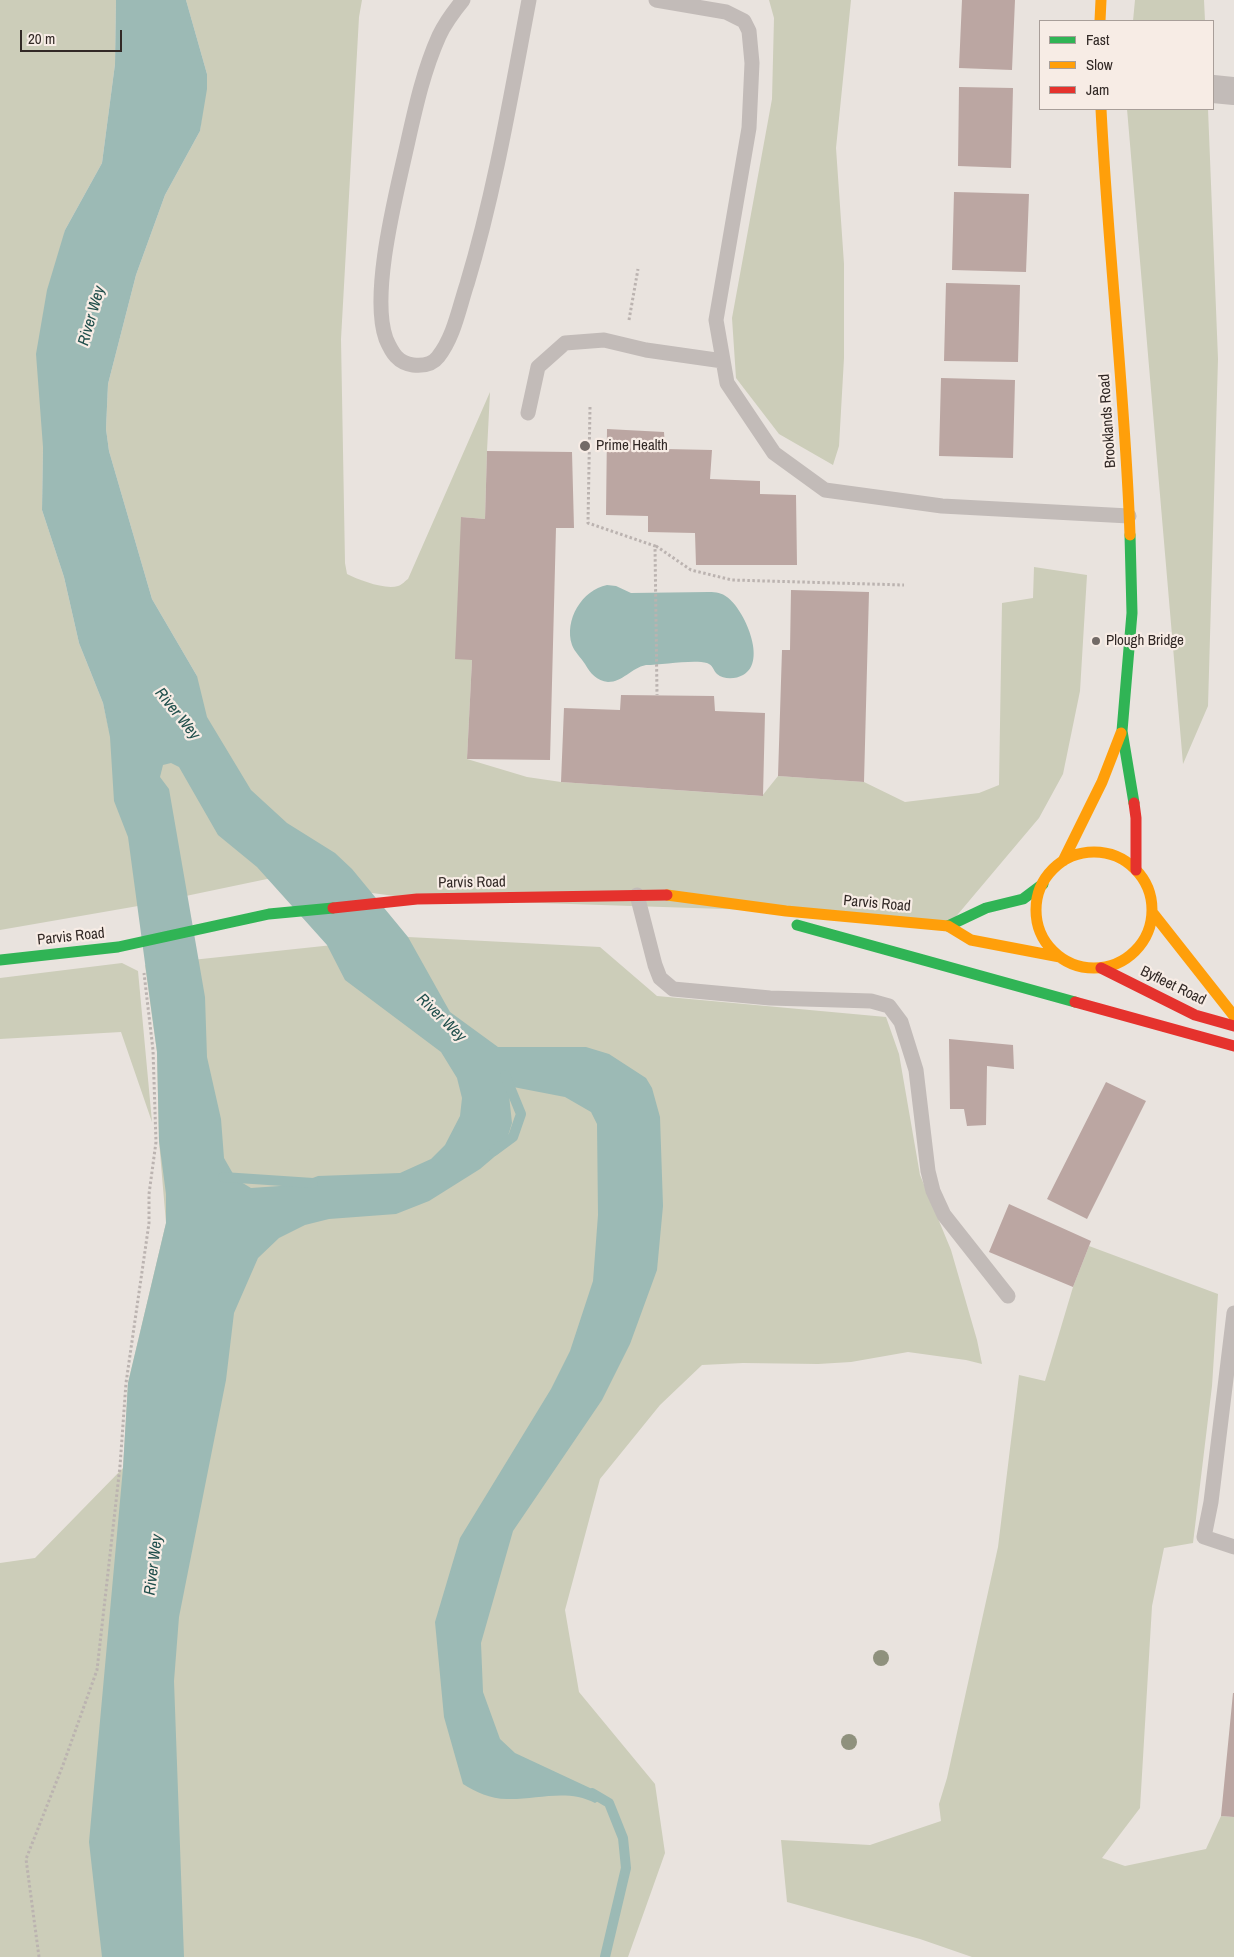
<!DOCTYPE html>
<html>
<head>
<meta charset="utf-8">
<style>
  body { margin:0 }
  #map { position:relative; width:1234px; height:1957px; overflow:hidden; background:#e9e3de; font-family:"Archivo Narrow",sans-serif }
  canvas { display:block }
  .legend { position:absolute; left:1039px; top:20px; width:175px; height:90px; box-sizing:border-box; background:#f7ece5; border:1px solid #a89e99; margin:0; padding:6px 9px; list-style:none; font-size:15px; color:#322926 }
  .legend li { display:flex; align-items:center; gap:10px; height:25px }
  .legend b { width:25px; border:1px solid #a89e99 }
  .scale { position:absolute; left:20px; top:30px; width:102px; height:22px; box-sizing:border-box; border:2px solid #322926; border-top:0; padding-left:6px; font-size:15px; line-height:18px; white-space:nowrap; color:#322926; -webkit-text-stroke:4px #f7ece5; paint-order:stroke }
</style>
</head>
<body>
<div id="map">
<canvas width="1234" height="1957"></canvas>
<ul class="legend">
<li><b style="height:6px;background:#30b455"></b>Fast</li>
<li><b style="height:6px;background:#ff9f0a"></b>Slow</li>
<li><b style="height:6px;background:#e5322d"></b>Jam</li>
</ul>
<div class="scale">20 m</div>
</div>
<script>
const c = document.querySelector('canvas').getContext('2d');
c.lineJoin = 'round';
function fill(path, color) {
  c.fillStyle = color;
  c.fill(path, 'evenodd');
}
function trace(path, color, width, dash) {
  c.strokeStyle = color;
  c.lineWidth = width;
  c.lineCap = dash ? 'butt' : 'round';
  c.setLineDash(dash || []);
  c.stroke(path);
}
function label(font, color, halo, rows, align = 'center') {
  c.font = font + ' "Archivo Narrow",sans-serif';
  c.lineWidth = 4.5;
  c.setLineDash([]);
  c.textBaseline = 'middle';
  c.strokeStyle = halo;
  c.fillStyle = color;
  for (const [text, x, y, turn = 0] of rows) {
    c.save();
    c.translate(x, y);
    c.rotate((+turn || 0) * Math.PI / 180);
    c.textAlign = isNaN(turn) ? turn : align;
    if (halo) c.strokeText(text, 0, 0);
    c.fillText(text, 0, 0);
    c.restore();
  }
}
fill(new Path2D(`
  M 0,0 L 116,0 L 115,64 L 102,163 L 65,230 L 43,447 L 42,510 L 64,577 L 79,643 L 103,703 L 109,730 L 197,676 L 152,599 L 109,451 L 106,429 L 108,384 L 136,275 L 165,195 L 200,131 L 207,74 L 186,0 L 362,0 L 359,17 L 341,339 L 345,563 L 347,574 C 359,580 385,590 398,586 C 402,585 405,581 408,579 L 490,392 L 487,451 L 485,519 L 461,517 L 472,660 L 467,759 L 527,777 L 561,782 L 762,796 L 778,776 L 864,782 L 905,802 L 979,793 L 999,785 L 1002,603 L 1033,598 L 1034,567 L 1087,575 L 1080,691 L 1063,774 L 1039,818 L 948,926 L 786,911 L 417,899 L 267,879 L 138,906 L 0,930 Z
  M 769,0 L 851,0 L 836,148 L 844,264 L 844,358 L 839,446 L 833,465 L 779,434 L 736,378 L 732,318 L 772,99 L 774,18 Z
  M 1135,0 L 1204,0 L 1205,21 L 1133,21 Z
  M 1127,109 L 1208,109 L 1218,359 L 1208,706 L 1183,764 Z
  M 408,937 L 600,947 L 657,996 L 886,1017 L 899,1054 L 920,1175 L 951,1250 L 977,1340 L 982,1364 L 966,1360 L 908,1352 L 851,1362 L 818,1364 L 743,1363 L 702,1365 L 660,1405 L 600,1479 L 565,1610 L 579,1692 L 655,1784 L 665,1853 L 628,1957 L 0,1957 L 0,1563 L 35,1558 L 123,1468 L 128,1383 L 166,1223 L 159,1141 L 157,1052 L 145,965 Z
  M 122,963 L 138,971 L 152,1122 L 121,1032 L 0,1039 L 0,978 Z
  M 1089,1246 L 1218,1294 L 1212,1386 L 1193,1543 L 1164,1548 L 1152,1606 L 1140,1808 L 1102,1858 L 1125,1866 L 1206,1849 L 1221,1816 L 1234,1817 L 1234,1957 L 972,1957 L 920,1939 L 787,1902 L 781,1840 L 870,1845 L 941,1821 L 939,1804 L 947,1778 L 998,1547 L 1019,1375 L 1045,1381 L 1073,1287 Z`), '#cccdb9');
fill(new Path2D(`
  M 116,0 L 186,0 L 207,74 L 207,89 L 200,131 L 165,195 L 136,275 L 108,384 L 106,429 L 109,451 L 152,599 L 197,676 L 207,717 L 251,790 L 287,823 L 335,853 L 352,869 L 408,937 L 450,1012 L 498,1047 L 586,1047 L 609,1054 L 646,1078 L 652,1088 L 660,1117 L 663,1206 L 657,1270 L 630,1344 L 602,1400 L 513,1531 L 481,1643 L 483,1692 L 500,1739 L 515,1753 L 590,1788 L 603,1798 L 595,1803 C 567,1788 536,1800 507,1799 C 490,1799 476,1792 463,1784 L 444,1717 L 435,1622 L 460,1538 L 551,1389 L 570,1351 L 593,1281 L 598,1215 L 597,1124 L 591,1112 L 565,1097 L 508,1086 L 512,1123 L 507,1139 L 500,1152 L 480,1169 L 429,1201 L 396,1214 L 329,1219 L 305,1225 L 279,1238 L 258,1258 L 234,1313 L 226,1380 L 179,1617 L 174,1681 L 184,1957 L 102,1957 L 89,1842 L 123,1468 L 128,1383 L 166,1223 L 166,1194 L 159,1141 L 157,1052 L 128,837 L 114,801 L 110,737 L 103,703 L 79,643 L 64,577 L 42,510 L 43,447 L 36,354 L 47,290 L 65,230 L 102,163 L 115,64 ZM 171,763 L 179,767 L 218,835 L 257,867 L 327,945 L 345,980 L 441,1052 L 457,1078 L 462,1098 L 460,1116 L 445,1145 L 431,1159 L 400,1173 L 318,1176 L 294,1185 L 251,1188 L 236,1179 L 224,1158 L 221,1119 L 207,1057 L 205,997 L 169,789 L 160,777 L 163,765 Z
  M 607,585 L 616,586 L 631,593 L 709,592 C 716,592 722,593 727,597 C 744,609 768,662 743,675 C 736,679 724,680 717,674 C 713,670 713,665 707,663 C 694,659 661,665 646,665 C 631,668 623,682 608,682 C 597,681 590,673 585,664 C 581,658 574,651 572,645 C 564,620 582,590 607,585 Z`), '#9cbab5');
trace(new Path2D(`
  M 494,1151 L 513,1137 L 521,1114 L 505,1075
  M 223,1177 L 313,1183
  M 592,1793 L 609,1803 L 623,1838 L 626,1868 L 605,1957`), '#9cbab5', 10);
fill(new Path2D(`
  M 962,0 L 1015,0 L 1012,70 L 959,68 Z
  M 959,87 L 1013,88 L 1011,168 L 958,166 Z
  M 954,192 L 1029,194 L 1026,272 L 952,270 Z
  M 946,283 L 1020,285 L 1018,362 L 944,361 Z
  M 941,378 L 1015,380 L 1013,458 L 939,456 Z
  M 607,429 L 664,432 L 665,449 L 712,450 L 710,479 L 760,481 L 760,494 L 796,495 L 797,565 L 696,565 L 695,533 L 648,532 L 648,516 L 606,515 Z
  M 487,451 L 572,452 L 574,528 L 556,528 L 550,760 L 467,759 L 472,660 L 455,659 L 461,517 L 485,519 Z
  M 791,590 L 869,592 L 864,782 L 778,776 L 782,650 L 790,650 Z
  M 621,695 L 714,696 L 715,711 L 765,713 L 763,796 L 561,782 L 564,708 L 620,710 Z
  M 949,1039 L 1013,1045 L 1014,1069 L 987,1066 L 986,1125 L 967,1126 L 964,1109 L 950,1109 Z
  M 1106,1082 L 1146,1101 L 1087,1219 L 1047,1199 Z
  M 1009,1204 L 1091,1241 L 1073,1287 L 989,1252 Z
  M 1233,1693 L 1234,1693 L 1234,1817 L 1221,1816 Z`), '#bba6a2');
trace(new Path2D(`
  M 629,320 L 638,269
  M 590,407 L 588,523 L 655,546 L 657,695
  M 656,546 L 691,570 L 732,580 L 904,585
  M 39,1957 L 26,1859 L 63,1765 L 97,1670 L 120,1466 L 126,1383 L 149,1223 L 149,1194 L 156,1142 L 153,1050 L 144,973`), '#bbb3b0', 3, [2.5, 2.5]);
trace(new Path2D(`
  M 463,0 C 454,11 445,23 439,36 C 421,76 413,120 403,163 C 393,207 371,298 386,339 C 392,353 398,363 413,365 C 422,366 432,365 438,357 C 454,337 459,308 467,284 C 495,191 511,95 529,0
  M 656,0 L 726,12 L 744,21 L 749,31 L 752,63 L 749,128 L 716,320 L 727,383 L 774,453 L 825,490 L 942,506 L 1129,516
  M 528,413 L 538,367 L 565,343 L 604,340 L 646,350 L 723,361
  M 637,895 L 655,965 L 660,978 L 673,989 L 770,998 L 871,1001 L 889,1006 L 901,1022 L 916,1070 L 928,1171 L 933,1191 L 944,1215 L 1008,1296
  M 1234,1313 L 1211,1502 L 1204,1537 L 1234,1547`), '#c2bbb8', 15);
trace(new Path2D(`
  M 1213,89 L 1234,91`), '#c2bbb8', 28);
trace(new Path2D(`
  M 1130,535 L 1132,613 L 1122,731 L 1134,803
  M 797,925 L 1075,1002
  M 948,926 L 986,908 L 1023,899 L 1043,884
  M 0,960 L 118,947 L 269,914 L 333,908`), '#30b455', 11);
trace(new Path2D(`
  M 1100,21 L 1101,0
  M 1101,109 C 1108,251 1125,393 1130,535
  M1036 910a58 58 0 1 1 116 0a58 58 0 1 1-116 0Z
  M 1063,861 L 1102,782 L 1121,733
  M 667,895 L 786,911 L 948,926 L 971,940 L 1060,957
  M 1152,912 L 1234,1016`), '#ff9f0a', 11);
trace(new Path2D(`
  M 1134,803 L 1136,818 L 1136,870
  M 333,908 L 417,899 L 667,895
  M 1101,968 L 1195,1015 L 1234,1026
  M 1075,1002 L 1234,1046`), '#e5322d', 11);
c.fillStyle = '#8f917d';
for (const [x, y] of [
  [881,1658],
  [849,1742]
]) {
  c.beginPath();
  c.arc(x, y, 8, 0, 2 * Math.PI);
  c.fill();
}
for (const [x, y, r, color] of [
  [585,446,6,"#726a66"],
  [1096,641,5,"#726a66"]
]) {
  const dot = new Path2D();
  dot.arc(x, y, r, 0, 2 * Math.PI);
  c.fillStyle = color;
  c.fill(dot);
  trace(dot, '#f7ece5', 2);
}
label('15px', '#322926', '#f7ece5', [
  ["Brooklands Road",1108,421,-94],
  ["Parvis Road",472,883,-1],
  ["Parvis Road",877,904,5],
  ["Parvis Road",71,937,-6],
  ["Byfleet Road",1173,986,26]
]);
label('15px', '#322926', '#f7ece5', [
  ["Prime Health",596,446],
  ["Plough Bridge",1106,641]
], 'left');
label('italic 16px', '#204f4c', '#f7ece5', [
  ["River Wey",92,316,-74],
  ["River Wey",177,714,51],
  ["River Wey",441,1018,44],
  ["River Wey",154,1565,-83]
]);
</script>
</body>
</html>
